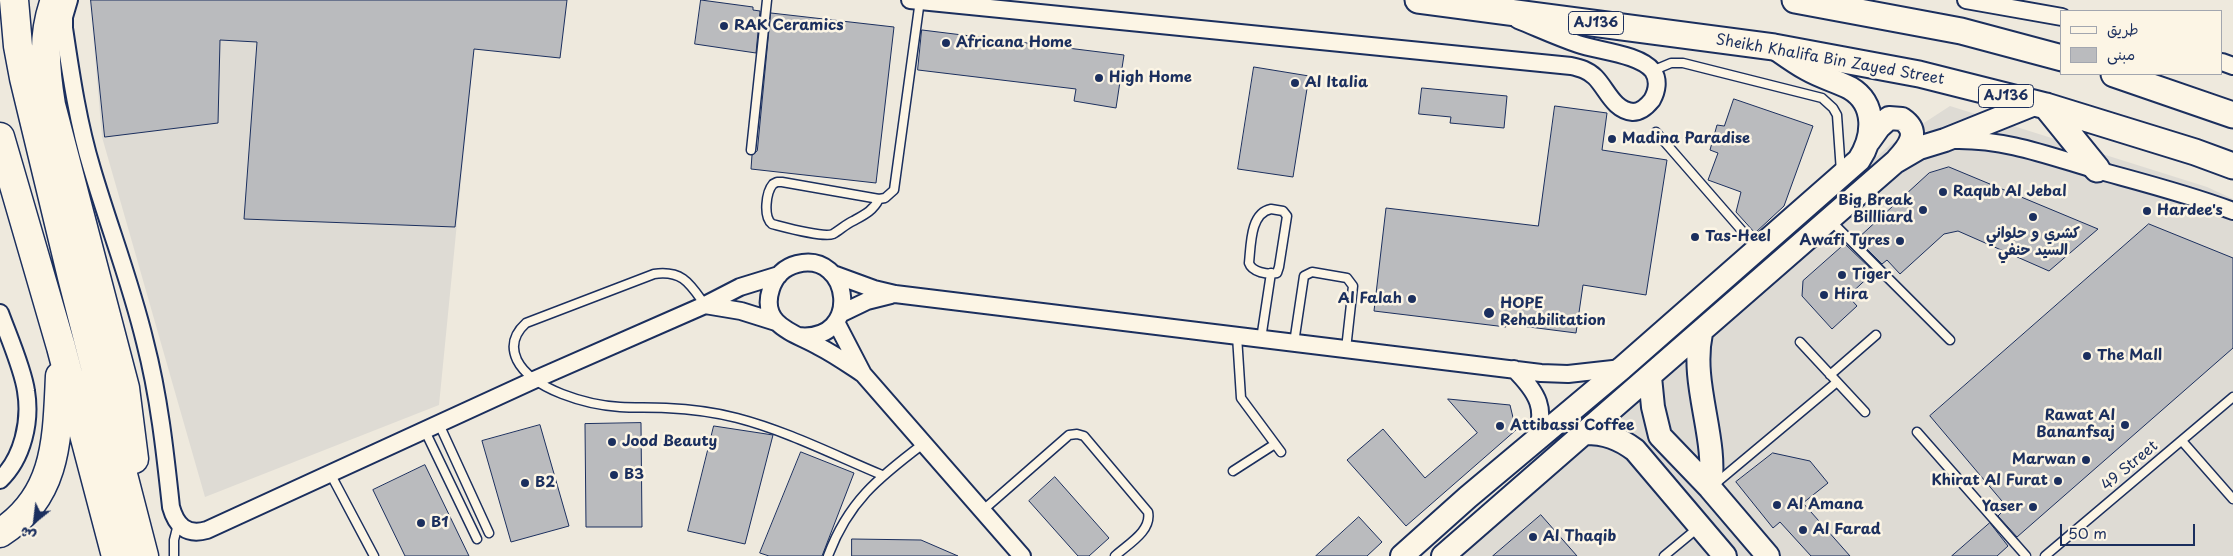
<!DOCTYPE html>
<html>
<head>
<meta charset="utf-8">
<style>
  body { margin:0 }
  #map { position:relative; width:2233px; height:556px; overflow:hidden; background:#eee9dd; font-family:"Playpen Sans","Playpen Sans Arabic",sans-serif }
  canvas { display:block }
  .legend { position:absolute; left:2060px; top:10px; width:162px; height:65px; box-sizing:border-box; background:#fcf5e5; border:1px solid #a2a6af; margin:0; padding:6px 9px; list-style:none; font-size:15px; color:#1b2f5e }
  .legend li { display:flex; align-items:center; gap:10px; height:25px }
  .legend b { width:25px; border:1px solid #a2a6af }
  .north { position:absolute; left:10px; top:496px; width:50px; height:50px; -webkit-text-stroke:4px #fcf5e5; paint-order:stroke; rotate:209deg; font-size:14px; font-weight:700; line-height:20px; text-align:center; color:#1b2f5e }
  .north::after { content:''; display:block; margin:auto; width:18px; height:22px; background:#1b2f5e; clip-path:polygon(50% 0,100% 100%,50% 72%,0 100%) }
  .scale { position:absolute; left:2060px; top:524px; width:135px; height:22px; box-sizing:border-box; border:2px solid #1b2f5e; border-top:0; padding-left:6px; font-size:15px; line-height:18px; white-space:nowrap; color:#1b2f5e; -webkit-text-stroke:4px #fcf5e5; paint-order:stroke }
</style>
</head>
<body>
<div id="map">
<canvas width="2233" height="556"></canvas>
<ul class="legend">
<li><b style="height:6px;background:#fcf5e5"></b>طريق</li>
<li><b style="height:14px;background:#babbbe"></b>مبنى</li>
</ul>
<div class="north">ش</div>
<div class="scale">50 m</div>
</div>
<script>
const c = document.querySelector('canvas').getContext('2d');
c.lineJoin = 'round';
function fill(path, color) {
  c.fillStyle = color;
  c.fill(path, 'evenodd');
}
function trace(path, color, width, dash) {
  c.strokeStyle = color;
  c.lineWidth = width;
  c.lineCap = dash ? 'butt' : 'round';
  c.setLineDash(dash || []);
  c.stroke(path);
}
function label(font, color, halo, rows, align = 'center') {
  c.font = font + ' "Playpen Sans","Playpen Sans Arabic",sans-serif';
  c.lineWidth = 5;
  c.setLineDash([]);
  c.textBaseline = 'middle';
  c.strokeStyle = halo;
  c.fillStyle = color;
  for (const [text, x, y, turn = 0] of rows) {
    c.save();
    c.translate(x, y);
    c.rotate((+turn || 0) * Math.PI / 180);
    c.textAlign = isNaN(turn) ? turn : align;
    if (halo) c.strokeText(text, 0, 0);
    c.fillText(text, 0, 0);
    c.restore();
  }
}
fill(new Path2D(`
  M 90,0 L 479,0 L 439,405 L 205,497 L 102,137 Z
  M 1950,106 L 2207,187 L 2233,199 L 2233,556 L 1429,556 L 1890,145 Z`), '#dedbd4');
const building = new Path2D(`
  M 91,0 L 567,0 L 560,58 L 474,49 L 455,227 L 244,219 L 257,42 L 220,40 L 218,123 L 105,137 Z
  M 701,0 L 753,7 L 753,10 L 760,11 L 756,53 L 695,44 Z
  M 771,13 L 894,27 L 876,183 L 751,169 L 752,155 L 757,151 Z
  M 922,30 L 1124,55 L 1116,108 L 1074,101 L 1076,89 L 918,70 Z
  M 1254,67 L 1309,76 L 1293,177 L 1238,169 Z
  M 1422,88 L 1507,96 L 1504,128 L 1450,123 L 1451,117 L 1419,114 Z
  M 1734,99 L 1813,126 L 1784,206 L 1755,233 L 1736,212 L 1741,192 L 1708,180 L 1718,153 L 1710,150 L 1717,125 L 1724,126 Z
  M 1555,106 L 1607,113 L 1602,150 L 1667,160 L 1646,295 L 1583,285 L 1576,333 L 1506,324 L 1506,327 L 1374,311 L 1386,208 L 1538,226 Z
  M 1949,167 L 2098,229 L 2049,271 L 1958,231 L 1944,234 L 1900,274 L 1887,260 L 1882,264 L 1857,239 L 1929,173 Z
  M 2149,224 L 2233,258 L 2233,348 L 2017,537 L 1998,516 L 2007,507 L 1930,416 Z
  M 1845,244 L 1874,272 L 1848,296 L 1857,306 L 1832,329 L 1802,296 L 1803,281 Z
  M 1448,399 L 1510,405 L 1516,430 L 1406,526 L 1347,460 L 1383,429 L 1425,478 L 1477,433 Z
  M 641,423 L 642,527 L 586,527 L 585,424 Z
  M 540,425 L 569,526 L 511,542 L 482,441 Z
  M 714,426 L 773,435 L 745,544 L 688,531 Z
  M 801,452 L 854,473 L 822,556 L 769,556 L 760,553 Z
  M 1773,453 L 1810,461 L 1828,483 L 1803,503 L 1850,556 L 1811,556 L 1780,522 L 1773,528 L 1736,482 Z
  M 425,465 L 469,556 L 405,556 L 373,490 Z
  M 1055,477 L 1109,538 L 1089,556 L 1078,556 L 1029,501 Z
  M 1541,515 L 1577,556 L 1493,556 Z
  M 1359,517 L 1382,542 L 1367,556 L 1316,556 Z
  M 1990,523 L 2008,546 L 1997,556 L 1952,556 Z
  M 852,539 L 921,540 L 958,556 L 852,556 Z`);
fill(building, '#babbbe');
trace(building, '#1b2f5e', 1);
const lane = new Path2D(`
  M 1652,71 L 1671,63 L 1683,63 L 1822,98 L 1833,108 L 1837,115 L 1841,172
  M 1656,132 L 1757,248
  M 751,150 L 767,0
  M 777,182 L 782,182 L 879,199 C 873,211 864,215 853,221 C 846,224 840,230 833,234 C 823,238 784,227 772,224 C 763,217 766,192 773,184 Z
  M 879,199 L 885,198 L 894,190 L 920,0
  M 1271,209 L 1283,211 L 1287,216 L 1279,267 L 1277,273 C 1267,275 1252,272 1249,263 C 1251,245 1250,213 1271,209 Z
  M 1831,221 L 1950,340
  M 705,305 C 690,284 683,270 654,274 L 526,323 C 515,333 510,345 517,360 C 532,390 588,405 620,407 C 635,408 650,407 666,408 C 689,409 714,412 737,418 C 787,431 834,455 882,475
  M 1237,336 L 1241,398 L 1281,452
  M 1261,339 L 1271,273
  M 1800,342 L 1865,412
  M 1294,343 L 1304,276 L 1312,272 L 1347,278 L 1353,286 L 1346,349
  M 1830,375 L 1876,335
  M 439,424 L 489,533
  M 425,431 L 477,539
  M 1917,432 L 2026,556
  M 2182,441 L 2233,499
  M 1233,471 L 1275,444
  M 331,475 L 374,556
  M 1715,484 L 1837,382
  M 982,511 L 1069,435 L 1077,434 L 1084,436 L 1148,512 C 1152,531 1128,544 1115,556
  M 174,556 L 174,540 L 178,524
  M 828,556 C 848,502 878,478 923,444
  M 1664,556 L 1699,527
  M 2045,556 L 2233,397`);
const street = new Path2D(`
  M 69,0 L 64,17 L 64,28 C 71,75 78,123 92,169 C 109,227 131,283 145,342 C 159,396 165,451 171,507 C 176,525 186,536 207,530 L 534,380 L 705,305 L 740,287 L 779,275
  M 910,0 L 1571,66 C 1580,68 1588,70 1595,77 C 1607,89 1613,110 1633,112 C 1641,112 1648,105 1652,100 C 1657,91 1659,80 1653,71 C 1640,54 1598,51 1578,44 C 1557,37 1538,28 1518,20
  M 1966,0 L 2062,17
  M 2222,62 L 2233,66
  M 1955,140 C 2006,139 2049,156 2097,170 C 2144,183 2188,194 2233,211
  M 833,274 L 874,289 L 895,294 L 1541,373 L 1568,374 L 1622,368
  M 705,305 L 741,311 L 776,322
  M 0,313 C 8,335 23,369 26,391 C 31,421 23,458 0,480
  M 840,314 L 867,301 L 891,295
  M 836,322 L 863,374 L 1022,556
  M 798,336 C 863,343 851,250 797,264 C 785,267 775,276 771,289 C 759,325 795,333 818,346 C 834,354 848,364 863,374
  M 1514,369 C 1537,392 1549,410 1533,442`);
const secondary = new Path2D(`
  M 1869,141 L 1879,127 L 1889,118 L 1902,119 C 1921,132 1909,147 1897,160
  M 1701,333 C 1690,385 1718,437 1710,488
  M 1650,377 L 1653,407 L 1660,436 L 1710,488 L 1768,556
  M 1585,433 C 1605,433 1619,438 1635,450 L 1725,556
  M 1402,556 L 1468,497 L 1622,368 L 1859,160 C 1874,137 1877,104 1850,88 C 1836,81 1821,77 1807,69 C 1796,63 1785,55 1775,48
  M 1443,556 L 1895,162 L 1919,148 L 1945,140 L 2037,103`);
const primary = new Path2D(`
  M 1418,0 L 1774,47 L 1919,74 L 2046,106 L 2195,152 L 2233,166
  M 1795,0 L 1961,31 L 2062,58
  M 2114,74 L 2233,115
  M 2046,106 L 2097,169`);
const highway = new Path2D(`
  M 14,0 L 18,46 L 24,78 L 72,277 L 144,556
  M 55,0 C 42,35 45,68 51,105 L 125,388 L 134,459
  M 0,137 L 61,347 L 116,556
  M 0,533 C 58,496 57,438 60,376`);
trace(lane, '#1b2f5e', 11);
trace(street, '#1b2f5e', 20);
trace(secondary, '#1b2f5e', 26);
trace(primary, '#1b2f5e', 29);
trace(highway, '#1b2f5e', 31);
trace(lane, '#fcf5e5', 8);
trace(street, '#fcf5e5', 16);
trace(secondary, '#fcf5e5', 22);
trace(primary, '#fcf5e5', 25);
trace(highway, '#fcf5e5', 28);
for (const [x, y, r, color] of [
  [724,26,5,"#1b2f5e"],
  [946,43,5,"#1b2f5e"],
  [1099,78,5,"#1b2f5e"],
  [1295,83,5,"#1b2f5e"],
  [1612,139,5,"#1b2f5e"],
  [1943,192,5,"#1b2f5e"],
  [1923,210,5,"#1b2f5e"],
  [2147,211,5,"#1b2f5e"],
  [2033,217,5,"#1b2f5e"],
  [1695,237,5,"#1b2f5e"],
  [1900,241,5,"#1b2f5e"],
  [1842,275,5,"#1b2f5e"],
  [1824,295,5,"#1b2f5e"],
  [1412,299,5,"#1b2f5e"],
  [1489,313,6,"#1b2f5e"],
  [2087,356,5,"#1b2f5e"],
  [2125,425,5,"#1b2f5e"],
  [1500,426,5,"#1b2f5e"],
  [612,442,5,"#1b2f5e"],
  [2086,460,5,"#1b2f5e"],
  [614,475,5,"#1b2f5e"],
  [2058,481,5,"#1b2f5e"],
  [525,483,5,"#1b2f5e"],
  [1777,505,5,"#1b2f5e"],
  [2033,507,5,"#1b2f5e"],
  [421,523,5,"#1b2f5e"],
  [1803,530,5,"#1b2f5e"],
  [1533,537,5,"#1b2f5e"]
]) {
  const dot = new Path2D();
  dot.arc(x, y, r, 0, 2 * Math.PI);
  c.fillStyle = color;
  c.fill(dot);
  trace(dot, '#fcf5e5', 2);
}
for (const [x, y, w] of [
  [1596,23,55],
  [2006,96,55]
]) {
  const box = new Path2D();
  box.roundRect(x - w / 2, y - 11.5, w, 23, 4);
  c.fillStyle = '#fcf5e5';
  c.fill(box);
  trace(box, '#1b2f5e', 1);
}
label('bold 14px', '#1b2f5e', null, [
  ["AJ136",1596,23],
  ["AJ136",2006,96]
]);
label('bold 15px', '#1b2f5e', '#fcf5e5', [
  ["RAK Ceramics",734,26],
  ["Africana Home",956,43],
  ["High Home",1109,78],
  ["Al Italia",1305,83],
  ["Madina Paradise",1622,139],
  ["Raqub Al Jebal",1953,192],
  ["Big Break",1913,201,"right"],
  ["Billliard",1913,218,"right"],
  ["Hardee's",2157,211],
  ["كشري و حلواني",2033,234,"center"],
  ["السيد حنفي",2033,251,"center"],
  ["Tas-Heel",1705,237],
  ["Awafi Tyres",1890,241,"right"],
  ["Tiger",1852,275],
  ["Hira",1834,295],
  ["Al Falah",1402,299,"right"],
  ["HOPE",1500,304],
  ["Rehabilitation",1500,321],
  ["The Mall",2097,356],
  ["Rawat Al",2115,416,"right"],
  ["Bananfsaj",2115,433,"right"],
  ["Attibassi Coffee",1510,426],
  ["Jood Beauty",622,442],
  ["Marwan",2076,460,"right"],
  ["B3",624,475],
  ["Khirat Al Furat",2048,481,"right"],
  ["B2",535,483],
  ["Al Amana",1787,505],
  ["Yaser",2023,507,"right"],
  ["B1",431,523],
  ["Al Farad",1813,530],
  ["Al Thaqib",1543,537]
], 'left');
label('15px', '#1b2f5e', '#fcf5e5', [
  ["Sheikh Khalifa Bin Zayed Street",1830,60,10],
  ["49 Street",2130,466,-40]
]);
</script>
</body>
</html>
